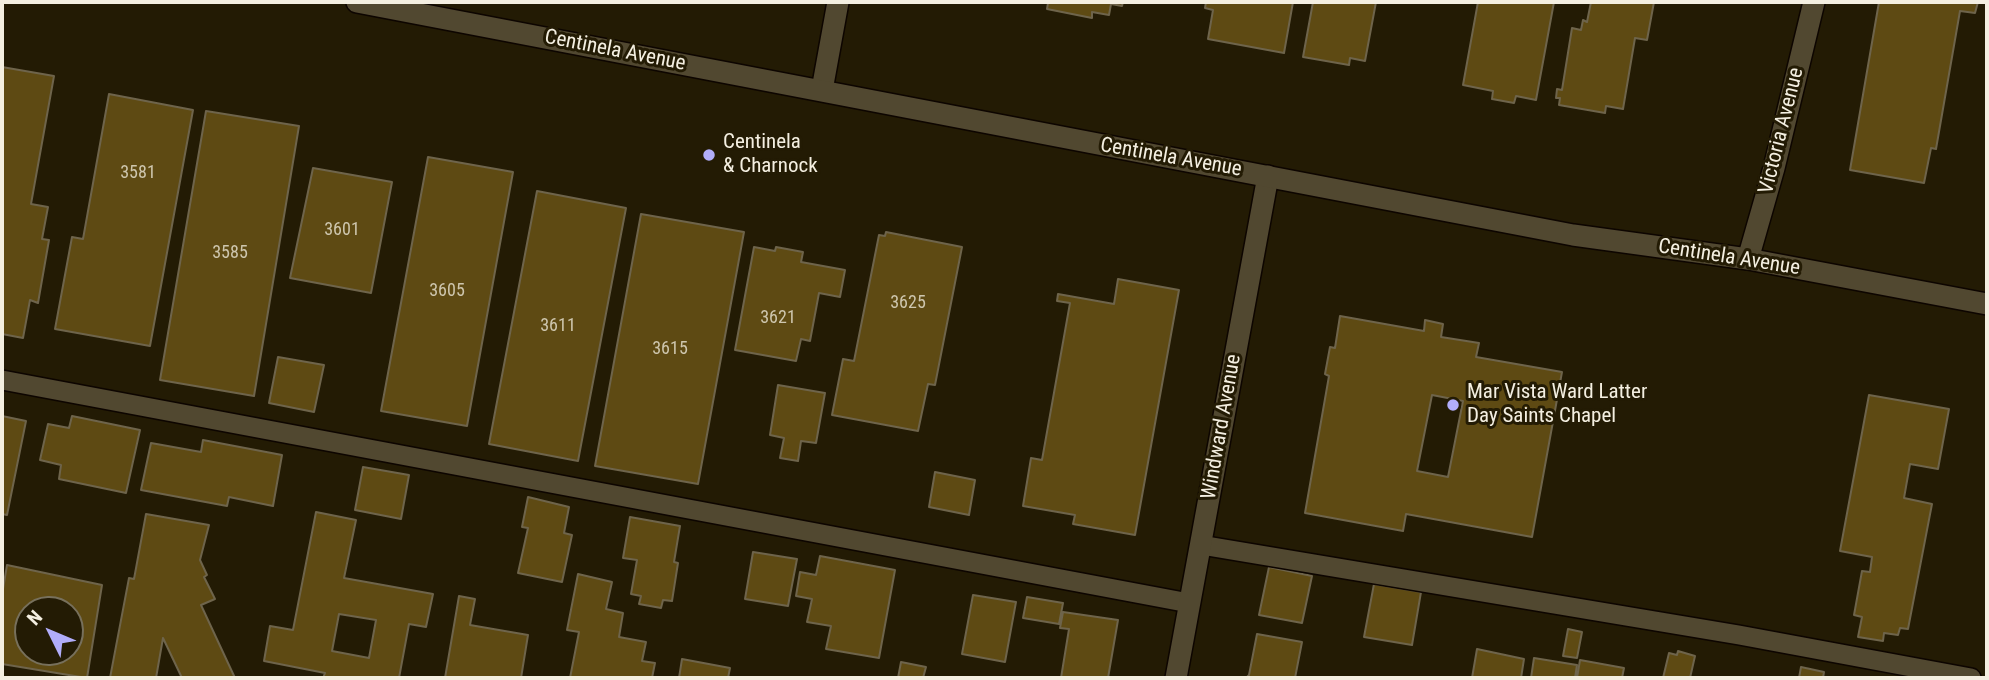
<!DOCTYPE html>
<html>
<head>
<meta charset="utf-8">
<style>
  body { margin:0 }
  #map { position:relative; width:1989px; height:680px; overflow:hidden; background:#231b04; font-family:"Roboto Condensed",sans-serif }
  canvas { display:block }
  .frame { position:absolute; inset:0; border:4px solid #f4efe1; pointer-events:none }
  .north { position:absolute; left:14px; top:596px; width:70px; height:70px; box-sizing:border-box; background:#231b04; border:2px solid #77705c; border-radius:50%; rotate:313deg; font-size:19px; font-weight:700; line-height:28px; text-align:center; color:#f4efe1 }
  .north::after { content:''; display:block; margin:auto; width:24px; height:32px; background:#b1adfa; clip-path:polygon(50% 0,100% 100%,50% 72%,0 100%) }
</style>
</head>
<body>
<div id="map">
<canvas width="1989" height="680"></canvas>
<div class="frame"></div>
<div class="north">N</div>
</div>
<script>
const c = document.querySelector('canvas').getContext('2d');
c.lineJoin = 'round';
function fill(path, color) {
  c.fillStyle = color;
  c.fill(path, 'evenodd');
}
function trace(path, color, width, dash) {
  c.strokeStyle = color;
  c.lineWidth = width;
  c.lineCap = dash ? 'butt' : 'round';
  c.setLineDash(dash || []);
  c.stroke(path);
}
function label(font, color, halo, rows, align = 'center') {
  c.font = font + ' "Roboto Condensed",sans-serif';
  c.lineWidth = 6;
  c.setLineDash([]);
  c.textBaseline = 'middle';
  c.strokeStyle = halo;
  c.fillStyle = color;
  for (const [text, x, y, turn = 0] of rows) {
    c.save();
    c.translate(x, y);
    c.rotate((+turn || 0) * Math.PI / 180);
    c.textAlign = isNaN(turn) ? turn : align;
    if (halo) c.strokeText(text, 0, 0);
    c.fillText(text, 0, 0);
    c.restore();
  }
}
const building = new Path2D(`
  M 1043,2 L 1123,2 L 1122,6 L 1111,4 L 1109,15 L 1092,12 L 1092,18 L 1047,9 L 1048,3 Z
  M 1206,2 L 1293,2 L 1284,53 L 1208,39 L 1213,10 L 1205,8 Z
  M 1313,2 L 1376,2 L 1365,61 L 1350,58 L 1349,65 L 1303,57 Z
  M 1478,2 L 1554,2 L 1536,100 L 1516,96 L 1514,103 L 1492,99 L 1493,91 L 1463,85 Z
  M 1591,2 L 1654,2 L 1647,40 L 1635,38 L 1623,109 L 1606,106 L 1605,113 L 1559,105 L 1560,98 L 1556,98 L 1557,89 L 1562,90 L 1572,28 L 1581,30 L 1583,20 L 1587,22 Z
  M 1879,2 L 1978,2 L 1975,13 L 1960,11 L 1936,149 L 1931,148 L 1924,183 L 1850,170 Z
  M 2,67 L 54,76 L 31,204 L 48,207 L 42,239 L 49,240 L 38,303 L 30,300 L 23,338 L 2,334 Z
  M 109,94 L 193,110 L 150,346 L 55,329 L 72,237 L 83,239 Z
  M 206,111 L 299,126 L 254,396 L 160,380 Z
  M 428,157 L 513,172 L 467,426 L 381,411 Z
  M 313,168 L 392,182 L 371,293 L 290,278 Z
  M 537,191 L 626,208 L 578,461 L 489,444 Z
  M 641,214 L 744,232 L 698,484 L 595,466 Z
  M 886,232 L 962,247 L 935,385 L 928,384 L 918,431 L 832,415 L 843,359 L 854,361 L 879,235 L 885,236 Z
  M 754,247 L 775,251 L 776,247 L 803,252 L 801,262 L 845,270 L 840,297 L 819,293 L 810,341 L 801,339 L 796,361 L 735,350 Z
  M 1118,279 L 1179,290 L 1135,535 L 1073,524 L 1075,515 L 1023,506 L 1031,458 L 1042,460 L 1070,303 L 1057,301 L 1058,294 L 1114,304 Z
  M 1340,316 L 1424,331 L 1425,320 L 1443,324 L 1441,337 L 1479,343 L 1476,357 L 1562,372 L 1532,537 L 1406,514 L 1403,531 L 1305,513 L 1329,376 L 1325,374 L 1330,347 L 1335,348 ZM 1432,395 L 1463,401 L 1448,477 L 1417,471 Z
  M 278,357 L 324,365 L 314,412 L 269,403 Z
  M 778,385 L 825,393 L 816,443 L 801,441 L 798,461 L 780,458 L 784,438 L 770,435 Z
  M 1869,395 L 1949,409 L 1938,469 L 1910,464 L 1904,498 L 1932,504 L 1908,629 L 1900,628 L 1898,635 L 1884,633 L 1883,641 L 1858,637 L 1862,617 L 1854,615 L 1862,571 L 1870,572 L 1872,557 L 1840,551 Z
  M 2,416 L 26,421 L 7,515 L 2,514 Z
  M 72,416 L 140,430 L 126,493 L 59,479 L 61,465 L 40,460 L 48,424 L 69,428 Z
  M 203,440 L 282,455 L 273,506 L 229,497 L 227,506 L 141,490 L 151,443 L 201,452 Z
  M 363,467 L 409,475 L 401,519 L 355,510 Z
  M 935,472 L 975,480 L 969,515 L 929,507 Z
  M 528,497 L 569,507 L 564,533 L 572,535 L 562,582 L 518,573 L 528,528 L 522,527 Z
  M 316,512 L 356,520 L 344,578 L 433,594 L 426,627 L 409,624 L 399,678 L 323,678 L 325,673 L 264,661 L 270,626 L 293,630 ZM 339,614 L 376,620 L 369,658 L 332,651 Z
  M 146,514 L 209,525 L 200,560 L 207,575 L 204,577 L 215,599 L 201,605 L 235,678 L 182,678 L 163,638 L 156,678 L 110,678 L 129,578 L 134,579 Z
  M 630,517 L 680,526 L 674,562 L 678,563 L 672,601 L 663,600 L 661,608 L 639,604 L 641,596 L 631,594 L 637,560 L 623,558 Z
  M 753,552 L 797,559 L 788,606 L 745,599 Z
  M 820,556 L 895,570 L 879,658 L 826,649 L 831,626 L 807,622 L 812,599 L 796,596 L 800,572 L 816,575 Z
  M 7,565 L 102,585 L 87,678 L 2,664 L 2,595 ZM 28,610 L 70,610 L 70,652 L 28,652 Z
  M 1269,567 L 1312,576 L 1302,623 L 1259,615 Z
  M 578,574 L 612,582 L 606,609 L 623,613 L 619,637 L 646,642 L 642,661 L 655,663 L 652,678 L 570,678 L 579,632 L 567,630 Z
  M 1374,584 L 1421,592 L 1412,645 L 1364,637 Z
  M 973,595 L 1016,602 L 1005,662 L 962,654 Z
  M 459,596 L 475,599 L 470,625 L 528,635 L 521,678 L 445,678 Z
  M 1027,597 L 1063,603 L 1059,624 L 1023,618 Z
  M 1063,612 L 1118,620 L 1108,678 L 1061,678 L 1069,629 L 1060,628 Z
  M 1568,629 L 1582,632 L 1577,658 L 1563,656 Z
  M 1257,634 L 1302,642 L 1295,678 L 1246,678 L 1249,675 Z
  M 1477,649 L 1524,659 L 1521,678 L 1472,678 Z
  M 1678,651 L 1695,656 L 1690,678 L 1663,678 L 1669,653 L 1677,655 Z
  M 1534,658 L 1577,665 L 1575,678 L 1531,678 Z
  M 682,659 L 730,668 L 728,678 L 679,678 Z
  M 1580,660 L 1624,668 L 1622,678 L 1577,678 Z
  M 901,662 L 926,667 L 923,678 L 898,678 Z
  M 1801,667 L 1824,672 L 1823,678 L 1799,678 Z`);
fill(building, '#5e4a13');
trace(building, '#6e644b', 2);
const lane = new Path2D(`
  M 2,380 L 1189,603
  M 1201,545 L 1739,635 L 1971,678`);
const street = new Path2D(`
  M 822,90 L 838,2
  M 1748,259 L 1774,168 L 1814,2
  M 1176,678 L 1268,176`);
const secondary = new Path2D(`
  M 357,2 L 1573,235 L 1748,259 L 1987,304`);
trace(lane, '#0d0500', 22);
trace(street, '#0d0500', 24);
trace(secondary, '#0d0500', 24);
trace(lane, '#514830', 19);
trace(street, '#514830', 21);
trace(secondary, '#514830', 21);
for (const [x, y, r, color] of [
  [709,155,7,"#b1adfa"],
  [1453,405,7,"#b1adfa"]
]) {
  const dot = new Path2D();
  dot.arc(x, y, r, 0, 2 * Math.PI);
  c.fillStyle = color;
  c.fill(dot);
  trace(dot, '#231b04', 2.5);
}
label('18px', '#cec6ae', null, [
  ["3581",138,173],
  ["3601",342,230],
  ["3585",230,253],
  ["3605",447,291],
  ["3625",908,303],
  ["3621",778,318],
  ["3611",558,326],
  ["3615",670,349]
]);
label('21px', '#f4efe1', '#231b04', [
  ["Centinela Avenue",615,51,11],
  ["Victoria Avenue",1782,131,-76],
  ["Centinela Avenue",1171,158,10],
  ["Centinela Avenue",1729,258,9],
  ["Windward Avenue",1222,427,-80]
]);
label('21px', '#f4efe1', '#231b04', [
  ["Centinela",723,143],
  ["& Charnock",723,167],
  ["Mar Vista Ward Latter",1467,393],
  ["Day Saints Chapel",1467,417]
], 'left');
</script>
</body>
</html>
